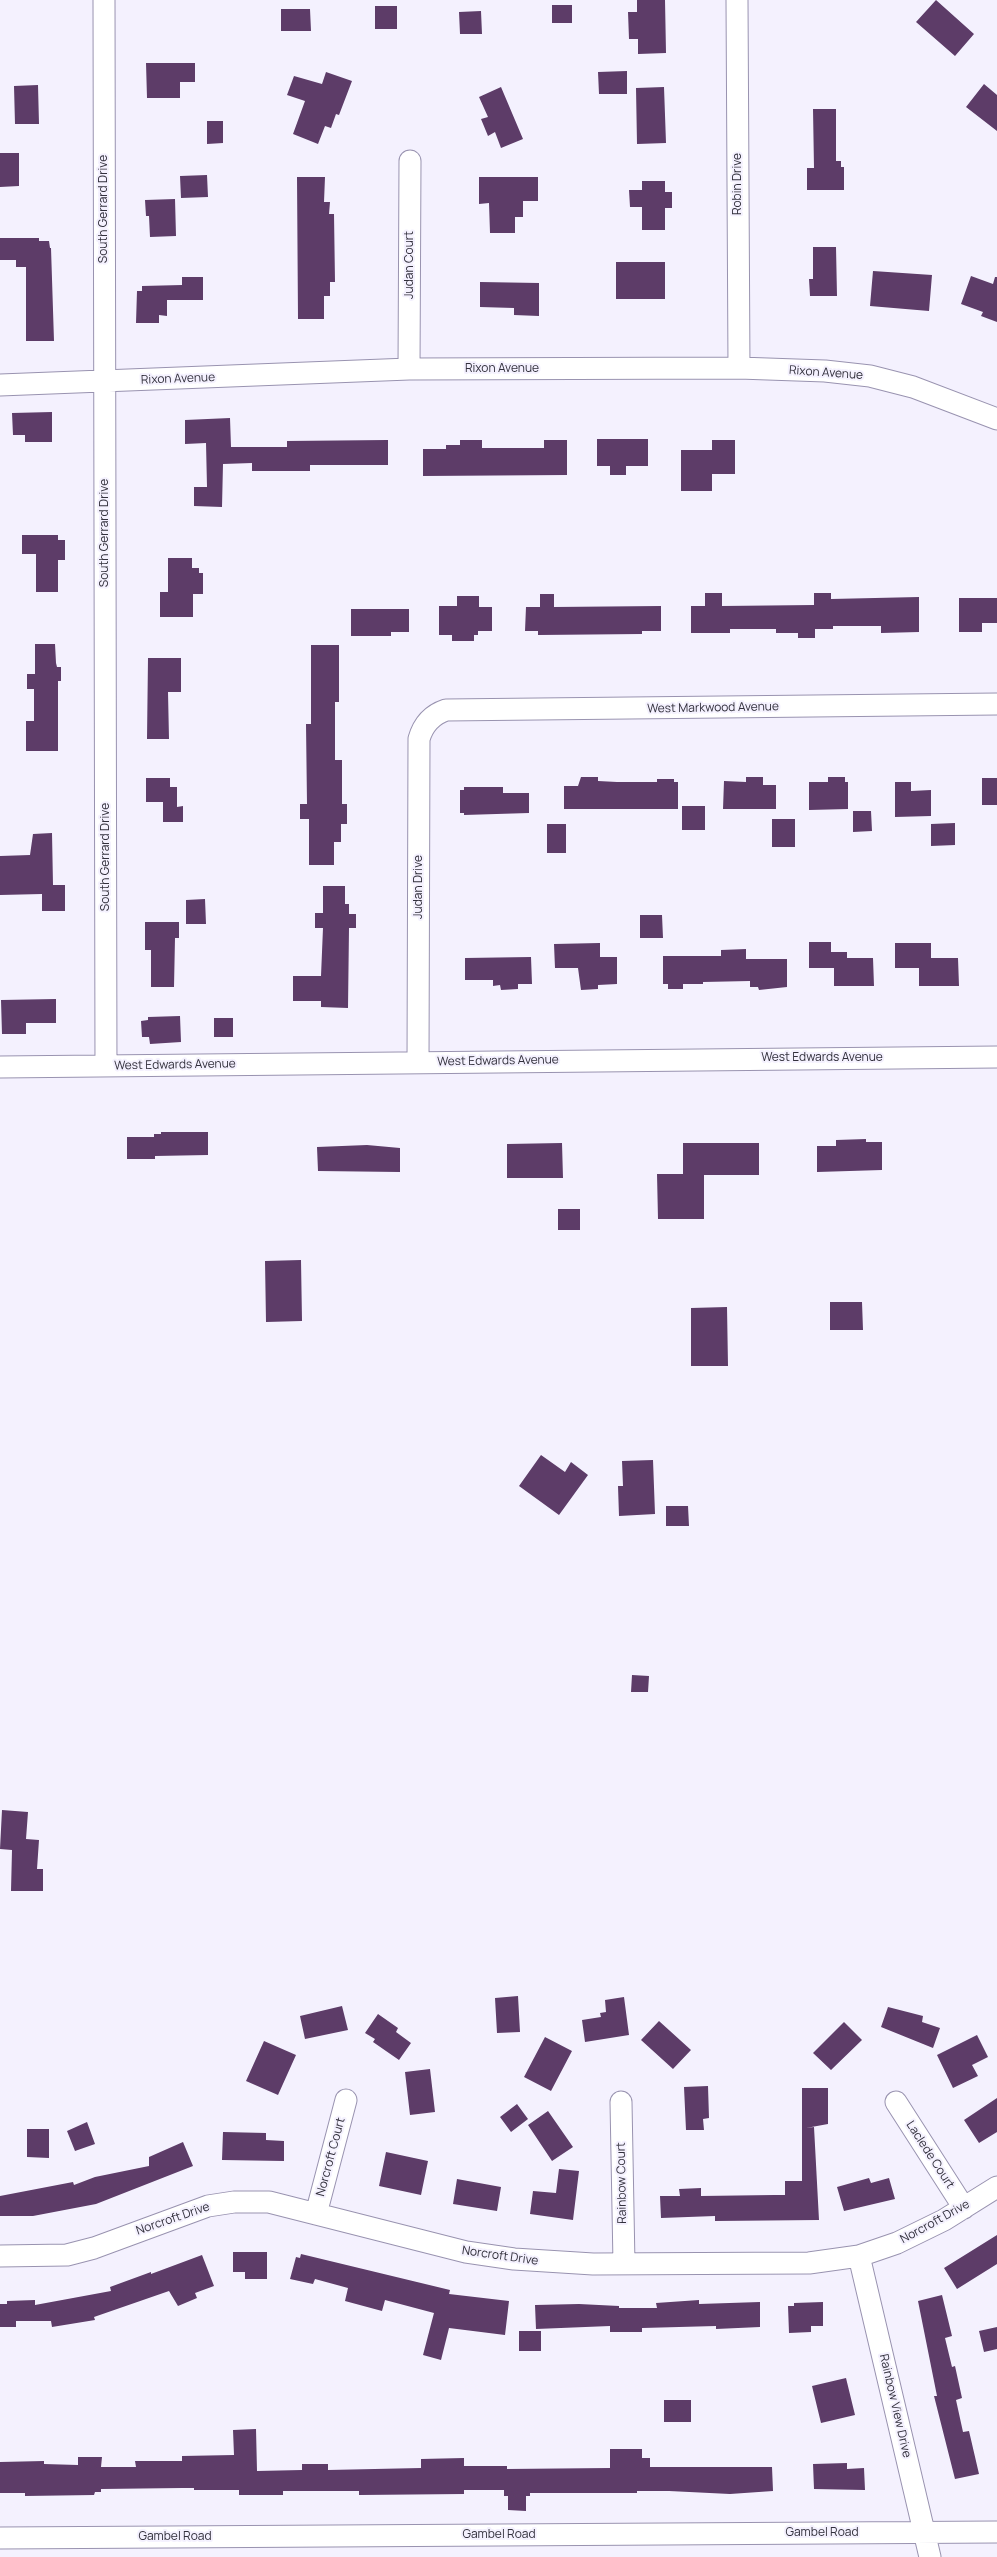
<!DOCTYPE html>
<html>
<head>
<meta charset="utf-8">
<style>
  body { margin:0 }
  canvas { display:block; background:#f4f1fe }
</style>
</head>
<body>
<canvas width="997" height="2557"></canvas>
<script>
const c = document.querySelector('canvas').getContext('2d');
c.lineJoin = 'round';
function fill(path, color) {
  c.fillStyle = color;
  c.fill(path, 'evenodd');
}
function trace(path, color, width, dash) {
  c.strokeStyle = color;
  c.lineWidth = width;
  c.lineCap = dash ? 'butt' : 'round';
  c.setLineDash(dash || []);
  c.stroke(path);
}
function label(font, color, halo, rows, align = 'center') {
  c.font = font + ' Manrope,sans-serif';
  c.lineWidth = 4;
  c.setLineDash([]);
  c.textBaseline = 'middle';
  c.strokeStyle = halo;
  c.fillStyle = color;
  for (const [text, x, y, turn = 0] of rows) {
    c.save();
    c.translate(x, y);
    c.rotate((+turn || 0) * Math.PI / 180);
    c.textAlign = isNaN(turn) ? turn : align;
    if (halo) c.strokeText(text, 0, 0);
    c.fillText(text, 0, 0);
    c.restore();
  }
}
fill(new Path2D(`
  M 637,0 L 665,0 L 666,53 L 638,54 L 638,39 L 629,39 L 628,12 L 637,12 Z
  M 936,0 L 974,34 L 955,56 L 916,22 Z
  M 552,5 L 572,5 L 572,23 L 552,23 Z
  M 375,6 L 397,6 L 397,29 L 375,29 Z
  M 281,9 L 310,9 L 311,31 L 281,31 Z
  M 481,11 L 482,34 L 460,34 L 459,12 Z
  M 146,63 L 195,63 L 195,82 L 180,82 L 180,98 L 147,98 Z
  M 627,71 L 627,94 L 599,94 L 598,72 Z
  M 326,72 L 352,81 L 339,115 L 336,114 L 331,128 L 325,126 L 318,144 L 293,134 L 305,101 L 287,95 L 294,76 L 322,84 Z
  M 984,84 L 997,95 L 997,131 L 966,107 Z
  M 38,85 L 39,124 L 15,124 L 14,86 Z
  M 501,87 L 523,139 L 501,148 L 495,132 L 488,136 L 481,119 L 488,117 L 479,97 Z
  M 664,87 L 666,143 L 637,144 L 636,88 Z
  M 813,109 L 836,109 L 836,161 L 841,161 L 841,167 L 844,167 L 844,190 L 807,190 L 807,168 L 814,168 Z
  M 207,121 L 223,121 L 223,143 L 207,144 Z
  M 0,153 L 19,153 L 19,186 L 0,187 Z
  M 207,175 L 208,197 L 181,198 L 180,176 Z
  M 297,177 L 325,177 L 324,202 L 330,202 L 329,214 L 334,214 L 335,282 L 330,282 L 330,296 L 324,296 L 324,319 L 298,319 Z
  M 479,177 L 538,177 L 538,201 L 523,201 L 523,217 L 515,217 L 515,233 L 490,233 L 489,203 L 479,204 Z
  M 642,181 L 665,181 L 665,192 L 672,192 L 672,208 L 665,208 L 665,230 L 642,230 L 642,207 L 630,207 L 629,190 L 642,190 Z
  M 175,199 L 176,236 L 150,237 L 149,216 L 146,216 L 145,200 Z
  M 0,238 L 39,238 L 39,241 L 49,241 L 50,248 L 51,248 L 54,341 L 26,341 L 26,267 L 16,267 L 16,260 L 0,260 Z
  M 813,247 L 836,247 L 837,296 L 810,296 L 809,279 L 813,279 Z
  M 616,262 L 665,262 L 665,299 L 616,299 Z
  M 873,271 L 932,275 L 929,311 L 870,306 Z
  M 971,276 L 993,284 L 995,277 L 997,277 L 997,322 L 981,316 L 983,312 L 961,304 Z
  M 182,277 L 203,277 L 203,300 L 167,300 L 167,316 L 159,315 L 159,323 L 136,323 L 137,291 L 142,291 L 142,286 L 182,285 Z
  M 480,282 L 539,283 L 539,316 L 514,315 L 514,308 L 480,307 Z
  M 52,412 L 52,442 L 25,442 L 25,435 L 13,435 L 12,413 Z
  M 230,418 L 231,447 L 287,447 L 287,441 L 388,440 L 388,465 L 310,465 L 310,471 L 252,471 L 252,463 L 223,464 L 222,507 L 194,506 L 194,487 L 207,487 L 206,443 L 185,444 L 185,420 Z
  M 597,439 L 648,439 L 648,466 L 626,466 L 626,475 L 610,475 L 610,466 L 597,466 Z
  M 460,440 L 482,440 L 482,448 L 544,448 L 544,440 L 567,440 L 567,475 L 423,476 L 423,449 L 446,449 L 446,445 L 460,445 Z
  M 712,440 L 735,440 L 735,474 L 712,474 L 712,491 L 681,491 L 681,450 L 712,450 Z
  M 22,535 L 58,535 L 58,540 L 65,540 L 65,560 L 58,560 L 58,592 L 36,592 L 36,554 L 22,554 Z
  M 168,558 L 192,558 L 192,568 L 199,568 L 199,573 L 203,573 L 203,594 L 193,594 L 193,617 L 160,617 L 160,592 L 168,592 Z
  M 705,593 L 722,593 L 722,606 L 814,605 L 814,593 L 831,593 L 831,599 L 919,597 L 919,632 L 881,633 L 881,626 L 833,626 L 833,629 L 815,629 L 815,638 L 798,638 L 798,633 L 776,633 L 776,629 L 730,629 L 730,633 L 691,633 L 691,606 L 705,606 Z
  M 540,594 L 554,594 L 554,607 L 661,606 L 661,631 L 642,631 L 642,634 L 538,635 L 538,631 L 525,631 L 526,607 L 540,607 Z
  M 457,596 L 479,596 L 479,607 L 492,607 L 492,631 L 478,631 L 478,635 L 474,635 L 474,641 L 452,641 L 452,635 L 439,635 L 439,606 L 457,606 Z
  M 959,598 L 997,598 L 997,623 L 982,623 L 982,632 L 959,632 Z
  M 351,609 L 409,609 L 409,632 L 391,632 L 391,636 L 351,636 Z
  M 35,644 L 55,644 L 56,663 L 57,667 L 61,667 L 61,681 L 58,681 L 58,751 L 26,751 L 26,721 L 34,721 L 34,689 L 27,689 L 27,674 L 35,674 Z
  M 311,645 L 339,645 L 339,702 L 335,702 L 335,760 L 342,760 L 342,804 L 347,804 L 347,824 L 341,824 L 341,842 L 334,842 L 334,865 L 309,865 L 309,819 L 300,819 L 300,804 L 307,804 L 306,724 L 311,724 Z
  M 148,658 L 181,658 L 181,692 L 168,692 L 169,739 L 147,739 Z
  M 581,777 L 598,777 L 598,781 L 617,782 L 657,782 L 657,779 L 674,779 L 674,782 L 678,782 L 678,809 L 564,809 L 564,786 L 578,786 Z
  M 746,777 L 763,777 L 763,785 L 776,785 L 776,809 L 723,809 L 724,781 L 746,782 Z
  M 828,777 L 845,777 L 845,782 L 848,782 L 848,809 L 809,810 L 809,782 L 828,782 Z
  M 146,778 L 170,778 L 170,787 L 177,787 L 177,807 L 183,806 L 183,822 L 163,822 L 163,802 L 146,802 Z
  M 982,778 L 997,778 L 997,805 L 982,805 Z
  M 895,782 L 911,782 L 911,791 L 931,790 L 931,816 L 895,817 Z
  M 464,787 L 503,787 L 503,793 L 529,793 L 529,813 L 464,815 L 464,813 L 460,813 L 460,790 L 464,790 Z
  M 682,806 L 705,806 L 705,830 L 682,830 Z
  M 853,811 L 871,811 L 872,831 L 853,832 Z
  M 772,819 L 795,819 L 795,847 L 772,847 Z
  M 955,823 L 955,845 L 931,846 L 931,824 Z
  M 547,824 L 566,824 L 566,853 L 547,853 Z
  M 52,833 L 53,885 L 65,885 L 65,911 L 42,911 L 42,894 L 0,895 L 0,856 L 30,855 L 33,834 Z
  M 323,886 L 345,886 L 345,904 L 349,904 L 349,914 L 356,914 L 356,928 L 349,928 L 348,1008 L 321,1007 L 321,1001 L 293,1001 L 293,976 L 321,976 L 323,928 L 315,928 L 315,913 L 323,913 Z
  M 205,899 L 206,924 L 186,924 L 186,900 Z
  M 640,915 L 662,915 L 663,938 L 640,938 Z
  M 145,922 L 179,922 L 179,938 L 175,938 L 174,987 L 151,987 L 151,950 L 145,950 Z
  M 809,942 L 831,942 L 831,952 L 847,952 L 847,958 L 873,958 L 874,986 L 834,986 L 834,968 L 809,968 Z
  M 600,943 L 600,957 L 617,957 L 617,984 L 598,985 L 598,989 L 581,990 L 578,968 L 555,968 L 554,944 Z
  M 895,943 L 931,943 L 931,958 L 958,958 L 959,986 L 919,986 L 919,968 L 895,968 Z
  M 746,949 L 746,959 L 787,959 L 787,987 L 759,990 L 758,987 L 750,987 L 750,981 L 703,982 L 703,984 L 683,984 L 683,989 L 668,989 L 668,984 L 663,984 L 663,956 L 721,956 L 721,950 Z
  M 531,957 L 532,984 L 518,984 L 518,989 L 501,990 L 500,985 L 493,986 L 493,980 L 465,980 L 465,958 Z
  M 56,999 L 56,1023 L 26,1023 L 26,1034 L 2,1034 L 1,1000 Z
  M 180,1016 L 181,1042 L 150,1044 L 149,1037 L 142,1037 L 141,1021 L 148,1020 L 148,1017 Z
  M 214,1018 L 233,1018 L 233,1037 L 214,1037 Z
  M 161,1132 L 208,1132 L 208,1155 L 155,1156 L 155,1159 L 127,1159 L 127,1137 L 154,1137 L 154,1134 L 161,1134 Z
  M 866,1139 L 866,1142 L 882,1142 L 882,1170 L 817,1172 L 817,1146 L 836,1146 L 836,1140 Z
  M 562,1143 L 563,1178 L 507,1178 L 507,1144 Z
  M 683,1143 L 759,1143 L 759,1175 L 704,1175 L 704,1219 L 658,1219 L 657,1174 L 683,1174 Z
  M 367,1145 L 400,1148 L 400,1172 L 318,1171 L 317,1147 Z
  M 558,1209 L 580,1209 L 580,1230 L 558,1230 Z
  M 301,1260 L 302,1321 L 266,1322 L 265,1261 Z
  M 830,1302 L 862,1302 L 863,1330 L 830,1330 Z
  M 727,1307 L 728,1366 L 691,1366 L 691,1308 Z
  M 541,1455 L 565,1472 L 571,1462 L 588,1475 L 559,1515 L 519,1486 Z
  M 653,1460 L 655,1514 L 619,1516 L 618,1486 L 623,1486 L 622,1461 Z
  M 666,1506 L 688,1506 L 689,1526 L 666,1526 Z
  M 632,1675 L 649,1676 L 648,1692 L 631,1692 Z
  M 2,1810 L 28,1812 L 26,1839 L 39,1840 L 37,1869 L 43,1869 L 43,1891 L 11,1891 L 12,1850 L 0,1849 Z
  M 518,1996 L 520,2032 L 497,2033 L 495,1998 Z
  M 624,1997 L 629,2035 L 585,2042 L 582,2020 L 601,2017 L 600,2013 L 606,2012 L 605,2000 Z
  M 342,2006 L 348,2030 L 305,2039 L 300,2016 Z
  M 888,2007 L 923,2016 L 922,2022 L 940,2028 L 933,2048 L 881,2027 Z
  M 378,2014 L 398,2028 L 396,2032 L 411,2043 L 399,2060 L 373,2042 L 375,2039 L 365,2033 Z
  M 659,2021 L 691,2050 L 673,2069 L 641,2040 Z
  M 844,2022 L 862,2040 L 831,2070 L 813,2053 Z
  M 977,2035 L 988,2057 L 972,2065 L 978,2076 L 953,2088 L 937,2055 Z
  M 545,2037 L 572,2051 L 551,2091 L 524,2077 Z
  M 264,2041 L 296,2055 L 278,2095 L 246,2081 Z
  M 430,2069 L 435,2112 L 410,2115 L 405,2072 Z
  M 708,2086 L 709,2118 L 703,2119 L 704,2130 L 686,2130 L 684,2087 Z
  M 802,2088 L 828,2088 L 828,2124 L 806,2128 L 814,2127 L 819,2220 L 715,2221 L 715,2216 L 661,2218 L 660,2196 L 680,2196 L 679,2189 L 701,2188 L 701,2196 L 774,2195 L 785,2195 L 785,2181 L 802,2181 Z
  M 997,2098 L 997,2132 L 979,2143 L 964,2120 Z
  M 517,2104 L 528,2119 L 511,2132 L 500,2117 Z
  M 548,2111 L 573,2147 L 552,2161 L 528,2125 Z
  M 87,2122 L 95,2144 L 75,2151 L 67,2131 Z
  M 27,2129 L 49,2129 L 49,2158 L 27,2157 Z
  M 223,2132 L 266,2133 L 266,2140 L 284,2141 L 284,2161 L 222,2160 Z
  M 183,2142 L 193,2166 L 96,2204 L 33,2216 L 0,2216 L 0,2196 L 73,2182 L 74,2185 L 95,2177 L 149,2166 L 149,2157 Z
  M 386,2152 L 428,2161 L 421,2195 L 379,2186 Z
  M 559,2169 L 579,2171 L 573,2220 L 530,2214 L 533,2191 L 556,2193 Z
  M 869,2178 L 871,2183 L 889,2178 L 895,2199 L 844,2211 L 837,2187 Z
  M 457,2179 L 501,2187 L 497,2211 L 453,2204 Z
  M 997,2235 L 997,2264 L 957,2289 L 944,2268 Z
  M 233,2252 L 267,2252 L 267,2279 L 245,2279 L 245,2272 L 233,2272 Z
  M 301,2254 L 450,2290 L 449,2294 L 509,2301 L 505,2335 L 449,2328 L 441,2360 L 423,2355 L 434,2313 L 385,2300 L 382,2311 L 345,2301 L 348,2288 L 315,2279 L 313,2284 L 290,2279 L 296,2257 L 300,2258 Z
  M 202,2255 L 214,2286 L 195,2293 L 197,2298 L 178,2306 L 169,2291 L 94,2317 L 95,2320 L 52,2327 L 51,2321 L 16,2321 L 16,2327 L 0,2327 L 0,2304 L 7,2304 L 7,2301 L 35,2300 L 35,2305 L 111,2291 L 110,2287 L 151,2272 L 151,2274 Z
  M 942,2295 L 952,2336 L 945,2338 L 952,2367 L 955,2366 L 962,2398 L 956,2400 L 963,2432 L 969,2431 L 979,2474 L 955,2479 L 934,2396 L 937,2396 L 918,2301 Z
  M 699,2300 L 699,2304 L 760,2302 L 760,2327 L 716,2329 L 716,2326 L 642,2328 L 642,2332 L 610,2332 L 610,2326 L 536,2329 L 535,2305 L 579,2304 L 619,2306 L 619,2308 L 657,2308 L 656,2303 Z
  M 823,2302 L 823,2326 L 811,2326 L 811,2332 L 789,2333 L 788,2306 L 794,2306 L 794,2303 Z
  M 997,2327 L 997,2349 L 984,2352 L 979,2331 Z
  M 519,2331 L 541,2331 L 541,2351 L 519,2351 Z
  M 846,2378 L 855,2415 L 821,2423 L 812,2386 Z
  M 664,2400 L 691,2400 L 691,2422 L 664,2422 Z
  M 256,2429 L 257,2471 L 302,2470 L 302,2464 L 328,2464 L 328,2470 L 421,2468 L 421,2459 L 464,2458 L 464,2466 L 507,2466 L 507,2469 L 610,2468 L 610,2449 L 642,2449 L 642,2458 L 650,2458 L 650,2467 L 772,2467 L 773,2491 L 730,2494 L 669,2491 L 637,2491 L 637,2493 L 530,2493 L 530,2496 L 526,2496 L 526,2511 L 508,2510 L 508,2496 L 504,2496 L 504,2490 L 464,2490 L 464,2494 L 359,2495 L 359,2491 L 283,2491 L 283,2495 L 239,2495 L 239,2490 L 194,2490 L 194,2488 L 182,2488 L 101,2489 L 101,2492 L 95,2492 L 94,2495 L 25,2496 L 25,2493 L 0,2493 L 0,2462 L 44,2461 L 44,2464 L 78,2465 L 78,2457 L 102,2457 L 101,2467 L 136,2467 L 135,2461 L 182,2461 L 182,2456 L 234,2455 L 233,2430 Z
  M 847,2463 L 847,2469 L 864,2468 L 865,2490 L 814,2489 L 813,2464 Z`), '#5d3c68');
const minor = new Path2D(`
  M 104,0 L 106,1066
  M 737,0 L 739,368
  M 409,369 L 410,161
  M 0,385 L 409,369 L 739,368 L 825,371 L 870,376 L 913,387 L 997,419
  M 418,1062 L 419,739 C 423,725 431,715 446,710 L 997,704
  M 0,1067 L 997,1057
  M 621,2102 L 624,2264
  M 896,2102 L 964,2208
  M 316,2214 L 346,2100
  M 0,2256 L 67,2255 L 94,2248 L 208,2206 L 234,2202 L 269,2202 L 466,2252 L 514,2259 L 593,2264 L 809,2263 L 859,2256 L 897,2243 L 944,2220 L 997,2187
  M 859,2256 L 930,2557
  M 0,2538 L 997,2532`);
trace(minor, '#9993b0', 23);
trace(minor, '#fff', 21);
label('12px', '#32303c', '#f4f1fe', [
  ["Robin Drive",738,184,-90],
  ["South Gerrard Drive",104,209,-90],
  ["Judan Court",410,265,-90],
  ["Rixon Avenue",502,369],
  ["Rixon Avenue",826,373,4],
  ["Rixon Avenue",178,379,-2],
  ["South Gerrard Drive",105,533,-90],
  ["West Markwood Avenue",713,708,-1],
  ["South Gerrard Drive",106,857,-90],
  ["Judan Drive",419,887,-90],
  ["West Edwards Avenue",822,1058],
  ["West Edwards Avenue",498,1061,-1],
  ["West Edwards Avenue",175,1065,-1],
  ["Laclede Court",930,2155,57],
  ["Norcroft Court",331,2157,-75],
  ["Rainbow Court",622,2183,-91],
  ["Norcroft Drive",173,2219,-19],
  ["Norcroft Drive",935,2222,-29],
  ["Norcroft Drive",500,2256,8],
  ["Rainbow View Drive",895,2406,77],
  ["Gambel Road",822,2533],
  ["Gambel Road",499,2535],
  ["Gambel Road",175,2537]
]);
</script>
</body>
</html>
